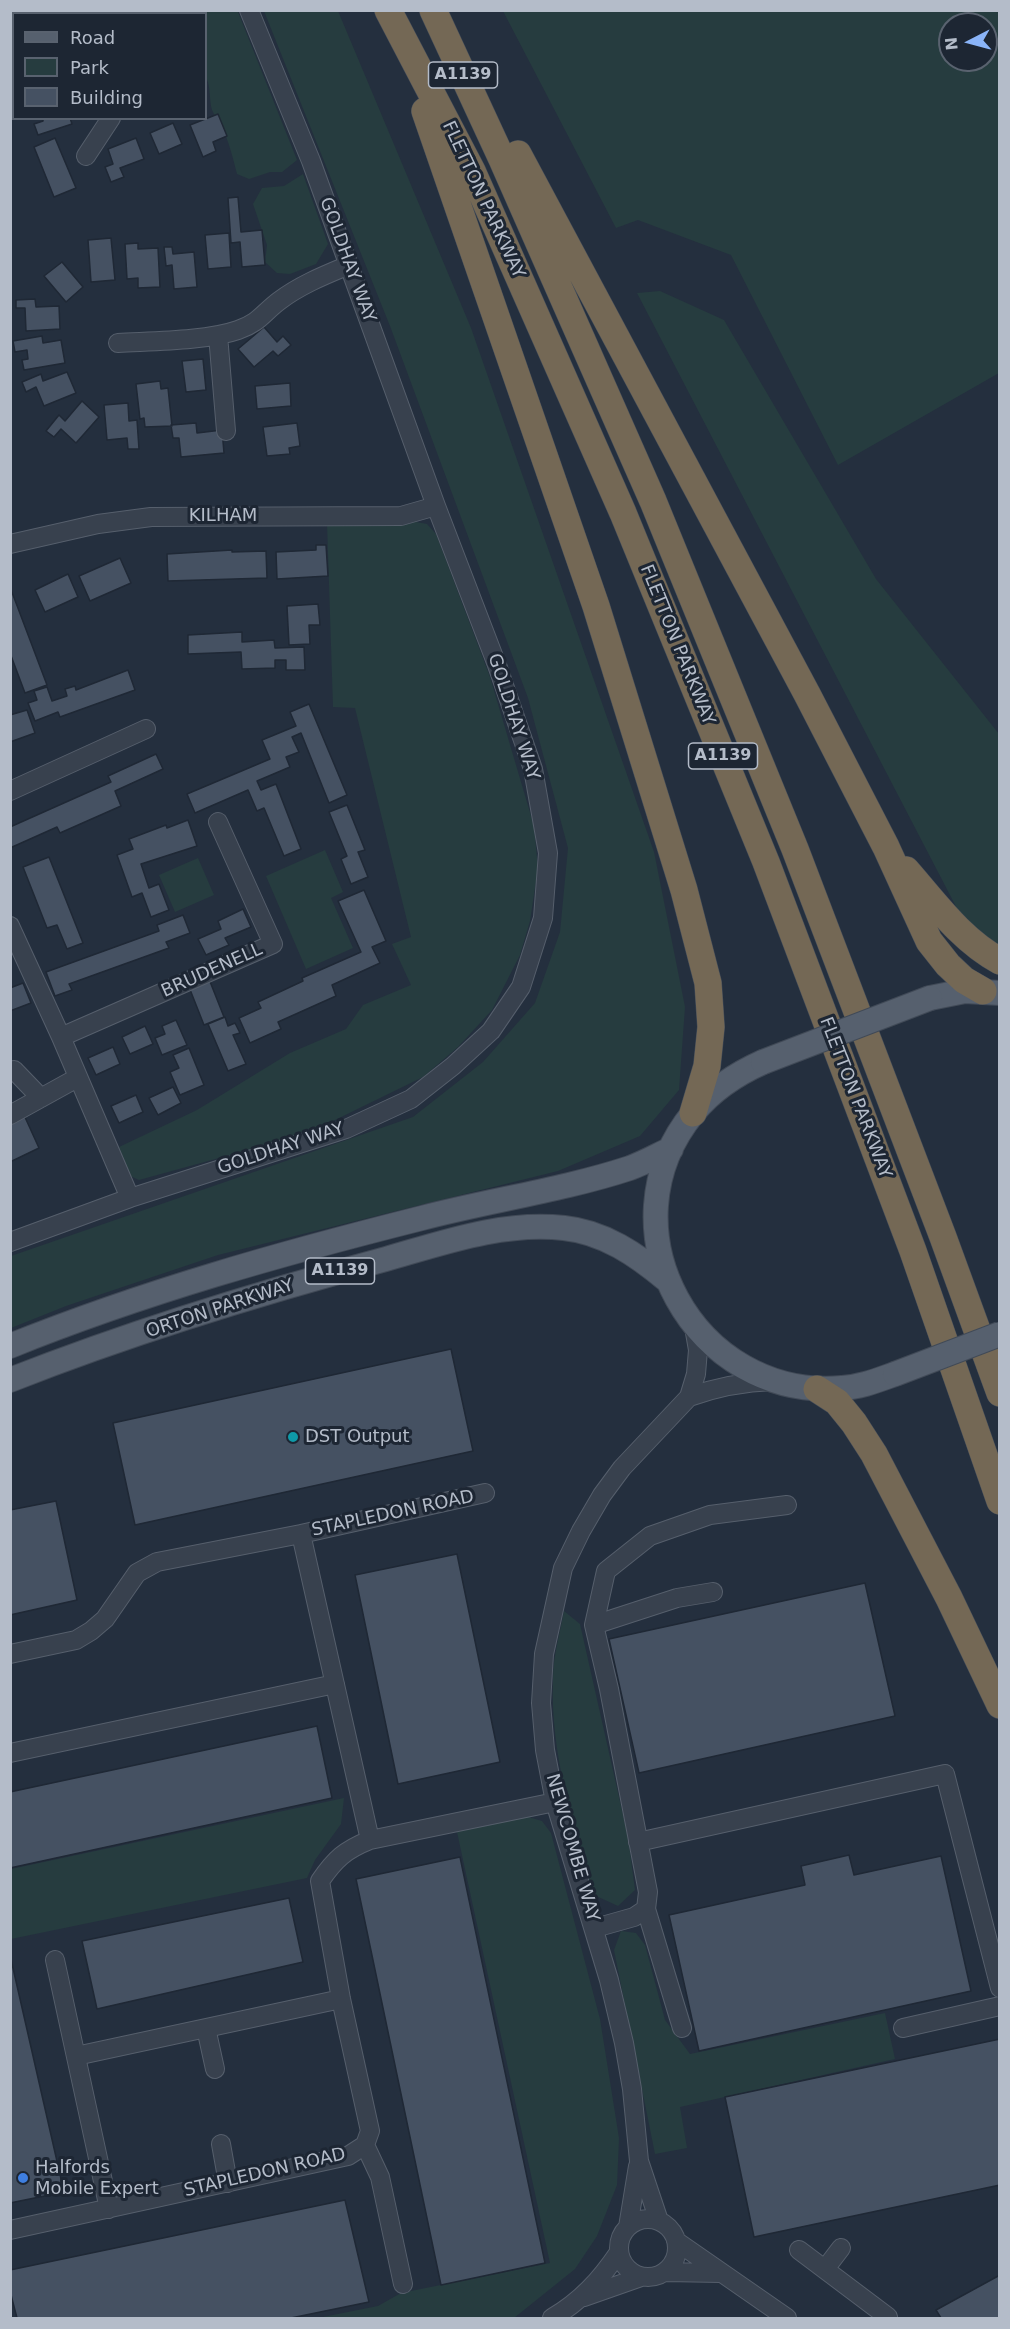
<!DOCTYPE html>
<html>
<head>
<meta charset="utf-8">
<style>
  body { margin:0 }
  #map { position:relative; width:1010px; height:2329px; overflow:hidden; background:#242f3e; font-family:"DejaVu Sans",sans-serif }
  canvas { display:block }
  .frame { position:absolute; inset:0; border:12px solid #b4bcc9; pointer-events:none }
  .legend { position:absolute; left:12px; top:12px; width:195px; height:108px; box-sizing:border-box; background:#1d2633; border:2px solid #59626f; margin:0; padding:8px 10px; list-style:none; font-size:18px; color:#b4bcc9 }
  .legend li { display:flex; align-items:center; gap:12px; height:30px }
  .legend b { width:30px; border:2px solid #59626f }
  .north { position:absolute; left:938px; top:12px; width:60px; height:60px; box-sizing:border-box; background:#1d2633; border:2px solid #59626f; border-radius:50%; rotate:264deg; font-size:16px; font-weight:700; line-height:24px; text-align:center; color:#b4bcc9 }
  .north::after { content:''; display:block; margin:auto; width:21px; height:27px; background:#8ab4f8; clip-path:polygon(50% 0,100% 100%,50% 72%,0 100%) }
</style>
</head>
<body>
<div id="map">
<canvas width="1010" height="2329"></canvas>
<div class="frame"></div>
<ul class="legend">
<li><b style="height:8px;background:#56606e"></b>Road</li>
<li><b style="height:16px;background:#263c3f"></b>Park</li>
<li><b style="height:16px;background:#455162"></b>Building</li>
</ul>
<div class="north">N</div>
</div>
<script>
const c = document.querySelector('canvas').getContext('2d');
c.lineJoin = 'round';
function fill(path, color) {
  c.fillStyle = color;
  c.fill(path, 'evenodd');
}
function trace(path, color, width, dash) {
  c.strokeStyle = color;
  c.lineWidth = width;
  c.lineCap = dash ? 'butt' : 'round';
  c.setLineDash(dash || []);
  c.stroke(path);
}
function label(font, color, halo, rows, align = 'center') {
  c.font = font + ' "DejaVu Sans",sans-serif';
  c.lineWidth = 6;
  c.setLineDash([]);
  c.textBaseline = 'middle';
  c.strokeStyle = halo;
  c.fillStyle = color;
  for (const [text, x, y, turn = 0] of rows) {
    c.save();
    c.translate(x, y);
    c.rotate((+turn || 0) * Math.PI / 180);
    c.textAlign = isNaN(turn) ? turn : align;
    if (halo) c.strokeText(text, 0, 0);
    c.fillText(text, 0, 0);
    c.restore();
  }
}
fill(new Path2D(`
  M 181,10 L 238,12 L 297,160 L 282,172 L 270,172 L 249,179 L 237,174 C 233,158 229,142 222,127 C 219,122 215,117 212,110 C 209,100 211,87 206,77 L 206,14 L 179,14 Z
  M 264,11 L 338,11 L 471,328 L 654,852 L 685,1007 L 679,1090 L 640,1136 L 558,1171 L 218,1255 L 66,1306 L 11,1328 L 11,1256 L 413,1117 L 483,1062 L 535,1003 L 560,932 L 568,848 L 528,698 L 390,326 Z
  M 503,11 L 999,11 L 999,373 L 838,465 L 731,255 L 638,220 L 616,228 ZM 950,24 L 986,24 L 986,60 L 950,60 Z
  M 303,174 L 328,244 L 316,264 L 290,274 L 277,273 L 265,262 L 267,245 L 253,204 L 262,188 L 284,186 Z
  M 660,291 L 724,320 L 876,579 L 999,734 L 999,954 L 977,947 L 637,293 Z
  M 416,522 L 427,524 L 436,534 L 490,677 L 534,826 L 538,868 L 530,921 L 520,955 L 492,1010 L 458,1047 L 423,1077 L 335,1120 L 270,1144 L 139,1180 L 130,1176 L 119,1147 L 197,1110 L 290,1053 L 346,1029 L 363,1005 L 411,985 L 392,944 L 411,937 L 355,708 L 333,707 L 327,523 Z
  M 325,850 L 343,892 L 331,898 L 353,948 L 306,969 L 266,876 Z
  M 198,858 L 214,895 L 175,912 L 159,875 Z
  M 564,1611 L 580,1624 L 628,1837 L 635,1890 L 618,1906 L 594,1895 C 573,1825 550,1753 553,1679 C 553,1657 560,1633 564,1611 Z
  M 344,1798 L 341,1824 L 315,1860 L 307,1878 L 11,1939 L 11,1869 Z
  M 525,1816 L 542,1821 L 551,1833 L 600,2019 L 619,2138 L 617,2185 L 597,2236 L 575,2269 L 514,2318 L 318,2318 L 378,2306 L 401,2293 L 550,2263 L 457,1832 Z
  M 621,1931 L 636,1933 L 645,1945 L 665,2020 L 690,2054 L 885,2013 L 895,2059 L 680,2107 L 687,2148 L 655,2154 L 614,1950 Z`), '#263c3f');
const building = new Path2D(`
  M 79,10 L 107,10 L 101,14 L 81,14 Z
  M 14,49 L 14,72 L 12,72 L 10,50 Z
  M 218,114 L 227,136 L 213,142 L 216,151 L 203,157 L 190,125 Z
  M 43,118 L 70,118 L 72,124 L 38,135 L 34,124 L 43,121 Z
  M 173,123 L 182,144 L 159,154 L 150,133 Z
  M 55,138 L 76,188 L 54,197 L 34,147 Z
  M 136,138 L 144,159 L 120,168 L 124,177 L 111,182 L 105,167 L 113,164 L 108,149 Z
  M 238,197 L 241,232 L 262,230 L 265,265 L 242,267 L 240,242 L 231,243 L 228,198 Z
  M 229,233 L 231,267 L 208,269 L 205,235 Z
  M 111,238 L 115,280 L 91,282 L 88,240 Z
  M 138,243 L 138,249 L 158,248 L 160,287 L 138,288 L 138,278 L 127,279 L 125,244 Z
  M 164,247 L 172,247 L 173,254 L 194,252 L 197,287 L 174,289 L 172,265 L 166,266 Z
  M 62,262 L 83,287 L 66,302 L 44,276 Z
  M 35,299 L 36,307 L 59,306 L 60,329 L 26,331 L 25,308 L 16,308 L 16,300 Z
  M 264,327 L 277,342 L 283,336 L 291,345 L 278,356 L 273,351 L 254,367 L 238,349 Z
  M 42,336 L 43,343 L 61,340 L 65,363 L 24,370 L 22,360 L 28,359 L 27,350 L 15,352 L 13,341 Z
  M 203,359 L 206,390 L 186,392 L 182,361 Z
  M 67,372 L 76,393 L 44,406 L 36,387 L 26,392 L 22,382 L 41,374 L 43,381 Z
  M 160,381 L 161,389 L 168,388 L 172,426 L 145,427 L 144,418 L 140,419 L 136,384 Z
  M 290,383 L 291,406 L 257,409 L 255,386 Z
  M 82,401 L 99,417 L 76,443 L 61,429 L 54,437 L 46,431 L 59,415 L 65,421 Z
  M 128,403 L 129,421 L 137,420 L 139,449 L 128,449 L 127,438 L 107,440 L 104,405 Z
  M 196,423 L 197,433 L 222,430 L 224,453 L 181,457 L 179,438 L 173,438 L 171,425 Z
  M 297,423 L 300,446 L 289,448 L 290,454 L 267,456 L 263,427 Z
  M 316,545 L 326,545 L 328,576 L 277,579 L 276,552 L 316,550 Z
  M 232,550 L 232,552 L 266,551 L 267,578 L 168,581 L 167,554 Z
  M 120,558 L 131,583 L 90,601 L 79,576 Z
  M 68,574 L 78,597 L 45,612 L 35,590 Z
  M 10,587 L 47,685 L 25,693 L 10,653 Z
  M 318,604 L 320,625 L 309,625 L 310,644 L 289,645 L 287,606 Z
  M 242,632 L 242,642 L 274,640 L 275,648 L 304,647 L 305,670 L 286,670 L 286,660 L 275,660 L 275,668 L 242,669 L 241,652 L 188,654 L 188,635 Z
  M 128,670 L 135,690 L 60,717 L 58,712 L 35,721 L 28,703 L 37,700 L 34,691 L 47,687 L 52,701 L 67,696 L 65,689 L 75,686 L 76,690 Z
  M 309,704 L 347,795 L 329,803 L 301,733 L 292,737 L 299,752 L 286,757 L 290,767 L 257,781 L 261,790 L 276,784 L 301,849 L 284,856 L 264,808 L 257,811 L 248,790 L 195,813 L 187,794 L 270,759 L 262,740 L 296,726 L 290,712 Z
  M 27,710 L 35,733 L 10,742 L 10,715 Z
  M 156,754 L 163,769 L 115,791 L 121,806 L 60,833 L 57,827 L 10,848 L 10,827 L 111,782 L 108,776 Z
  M 347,805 L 365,850 L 358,852 L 368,877 L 351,884 L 341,859 L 347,856 L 329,812 Z
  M 188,820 L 197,846 L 141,864 L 149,888 L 159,884 L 169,910 L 151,917 L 142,893 L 132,897 L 117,855 L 133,849 L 129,839 L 166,825 L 167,828 Z
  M 49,857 L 83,943 L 67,949 L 57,925 L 47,928 L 23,867 Z
  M 364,890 L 386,941 L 372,947 L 380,963 L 332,985 L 336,996 L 278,1022 L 281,1029 L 250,1043 L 239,1018 L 261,1008 L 258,1002 L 303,981 L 302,978 L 361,952 L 338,901 Z
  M 243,909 L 251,927 L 225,938 L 229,945 L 206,955 L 198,939 L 221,929 L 218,921 Z
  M 183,915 L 190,933 L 166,942 L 169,948 L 69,984 L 72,990 L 55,996 L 46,972 L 159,931 L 157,925 Z
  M 209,979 L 224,1017 L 204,1025 L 189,987 Z
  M 23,983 L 31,1003 L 10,1011 L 10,988 Z
  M 225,1017 L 228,1026 L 235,1023 L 240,1033 L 233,1035 L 246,1064 L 228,1071 L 208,1024 Z
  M 176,1020 L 187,1045 L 162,1055 L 155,1038 L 165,1034 L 162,1026 Z
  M 145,1026 L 153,1044 L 130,1054 L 122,1037 Z
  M 113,1047 L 120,1064 L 96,1075 L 88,1058 Z
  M 189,1048 L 204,1085 L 180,1095 L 170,1072 L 179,1068 L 173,1055 Z
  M 173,1087 L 181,1103 L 158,1115 L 149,1098 Z
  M 136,1095 L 143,1112 L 119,1123 L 111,1106 Z
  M 24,1115 L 39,1148 L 10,1162 L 10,1122 Z
  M 451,1349 L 473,1451 L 135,1525 L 113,1423 Z
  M 56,1501 L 77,1600 L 10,1615 L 10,1510 Z
  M 457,1554 L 500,1762 L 398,1784 L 355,1575 Z
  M 865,1583 L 895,1716 L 639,1773 L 609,1639 Z
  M 317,1726 L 332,1798 L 10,1868 L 10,1792 Z
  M 849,1855 L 854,1875 L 941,1856 L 971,1991 L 699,2051 L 669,1915 L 805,1885 L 801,1866 Z
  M 460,1857 L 545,2263 L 441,2285 L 356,1879 Z
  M 289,1898 L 303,1962 L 97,2009 L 82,1941 Z
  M 10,1955 L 64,2192 L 10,2203 Z
  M 1000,2039 L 1000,2185 L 754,2237 L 725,2097 Z
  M 345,2200 L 369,2302 L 291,2318 L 17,2318 L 10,2291 L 10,2270 Z
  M 1000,2275 L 1000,2318 L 941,2318 L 936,2310 Z`);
fill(building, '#455162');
trace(building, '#1f2835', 1.5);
const minor = new Path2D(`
  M 162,14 L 168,10
  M 10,107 L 14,106
  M 86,156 L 111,118
  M 218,335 L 226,431
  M 118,343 C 152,341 207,341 238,330 C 259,323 263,313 279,301 C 300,285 325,275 349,265
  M 10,544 L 98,524 L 151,517 L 401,516 L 436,506
  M 10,791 L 146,729
  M 10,926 L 61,1037 L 130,1198
  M 61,1037 L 273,944 L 218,822
  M 10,1071 L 14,1070 L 41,1098
  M 10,1115 L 77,1078
  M 10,1242 L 130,1198 L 346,1129 L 411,1099 L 453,1066 L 491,1031 L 521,987 L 543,918 L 548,853 L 533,769 L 497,665 L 436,506 L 311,161 L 249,10
  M 689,1397 C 717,1387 743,1382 773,1381
  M 301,1534 L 370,1840
  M 594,1625 L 677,1598 L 713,1592
  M 10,1654 L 76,1640 L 91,1631 L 105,1619 L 137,1573 L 157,1562 L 301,1534 L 485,1493
  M 10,1753 L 335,1684
  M 638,1842 L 945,1774 L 1000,1988
  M 646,1909 L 648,1892 L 609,1689 L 594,1625 L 606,1571 L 650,1536 L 710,1515 L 787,1505
  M 595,1928 L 634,1917 L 646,1909 L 682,2028
  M 55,1960 L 109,2209
  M 206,2028 L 215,2069
  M 903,2028 L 1000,2006
  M 76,2056 L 341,1999
  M 221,2144 L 228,2183
  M 365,2145 L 380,2177 L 403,2284
  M619 2248a29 29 0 1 1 58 0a29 29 0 1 1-58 0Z
  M 659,2221 L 639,2161 L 632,2089 L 624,2043 L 609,1980 L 555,1802 L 545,1750 L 541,1703 L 544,1654 L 563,1568 L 581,1531 L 602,1495 L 622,1468 L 689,1397 L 696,1374 L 698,1350 L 694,1327
  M 628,2227 L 638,2166
  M 10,2230 L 348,2156 L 365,2145 L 370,2131 L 341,1999 L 320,1881 C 335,1859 345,1850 370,1840 L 555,1802
  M 676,2241 L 787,2318
  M 799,2250 L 888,2317
  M 825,2269 L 841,2248
  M 666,2272 L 721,2273
  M 584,2297 L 641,2277
  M 552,2318 C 581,2301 600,2280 619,2252`);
const major = new Path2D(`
  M 930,998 L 965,991 L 1000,993
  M 763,1062 C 736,1074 713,1089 694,1112 C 598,1228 695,1401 842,1388 C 861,1387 878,1380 895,1374
  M 10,1346 C 144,1292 283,1253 422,1218 C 491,1200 563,1190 630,1168 C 644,1163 658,1155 671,1149
  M 10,1380 C 132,1332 259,1293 386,1259 C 442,1243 504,1221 564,1228 C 604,1232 637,1255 667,1280`);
const highway = new Path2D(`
  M 388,10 L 472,171 L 623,513 L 766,862 L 913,1251 L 1000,1501
  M 433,10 L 502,159 L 653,501 L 795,849 L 943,1237 L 1000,1393
  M 425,111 L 596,606 L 684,890 L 708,983 L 711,1027 L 707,1066 L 693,1113
  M 518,154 L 807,694 L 886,847 L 929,941 L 948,965 L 964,980 L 983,991
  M 906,870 C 935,903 961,940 1000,961
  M 817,1389 L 837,1402 L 854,1423 L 874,1454 L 949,1598 L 1000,1705`);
trace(minor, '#565f6c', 20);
trace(major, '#414a57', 26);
trace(highway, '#434c59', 28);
trace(minor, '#38414e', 18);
trace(major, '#56606e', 24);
trace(highway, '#746855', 27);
const majorBridge = new Path2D(`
  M 763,1062 L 930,998
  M 895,1374 L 1000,1334`);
trace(majorBridge, '#414a57', 26, []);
trace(majorBridge, '#56606e', 24);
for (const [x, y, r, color] of [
  [293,1437,6,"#0f9aa8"],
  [23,2178,6,"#3f7fe0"]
]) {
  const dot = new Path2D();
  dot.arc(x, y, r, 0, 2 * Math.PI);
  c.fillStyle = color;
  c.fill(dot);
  trace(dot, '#1d2633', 2);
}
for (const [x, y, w] of [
  [463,75,69],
  [723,756,69],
  [340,1271,69]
]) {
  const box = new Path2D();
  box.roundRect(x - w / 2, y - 13, w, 26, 4.5);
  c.fillStyle = '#1d2633';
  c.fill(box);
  trace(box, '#b4bcc9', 1.5);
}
label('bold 16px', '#b4bcc9', null, [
  ["A1139",463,75],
  ["A1139",723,756],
  ["A1139",340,1271]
]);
label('18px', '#b4bcc9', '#1d2633', [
  ["FLETTON PARKWAY",483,200,65],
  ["GOLDHAY WAY",347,260,70],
  ["KILHAM",223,516],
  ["FLETTON PARKWAY",677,645,68],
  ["GOLDHAY WAY",513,717,72],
  ["BRUDENELL",212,971,-24],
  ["FLETTON PARKWAY",855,1098,69],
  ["GOLDHAY WAY",281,1149,-18],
  ["ORTON PARKWAY",220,1309,-18],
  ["STAPLEDON ROAD",393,1514,-12],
  ["NEWCOMBE WAY",572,1848,74],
  ["STAPLEDON ROAD",265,2173,-13]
]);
label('18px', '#b4bcc9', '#1d2633', [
  ["DST Output",305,1437],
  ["Halfords",35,2168],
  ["Mobile Expert",35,2189]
], 'left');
</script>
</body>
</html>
